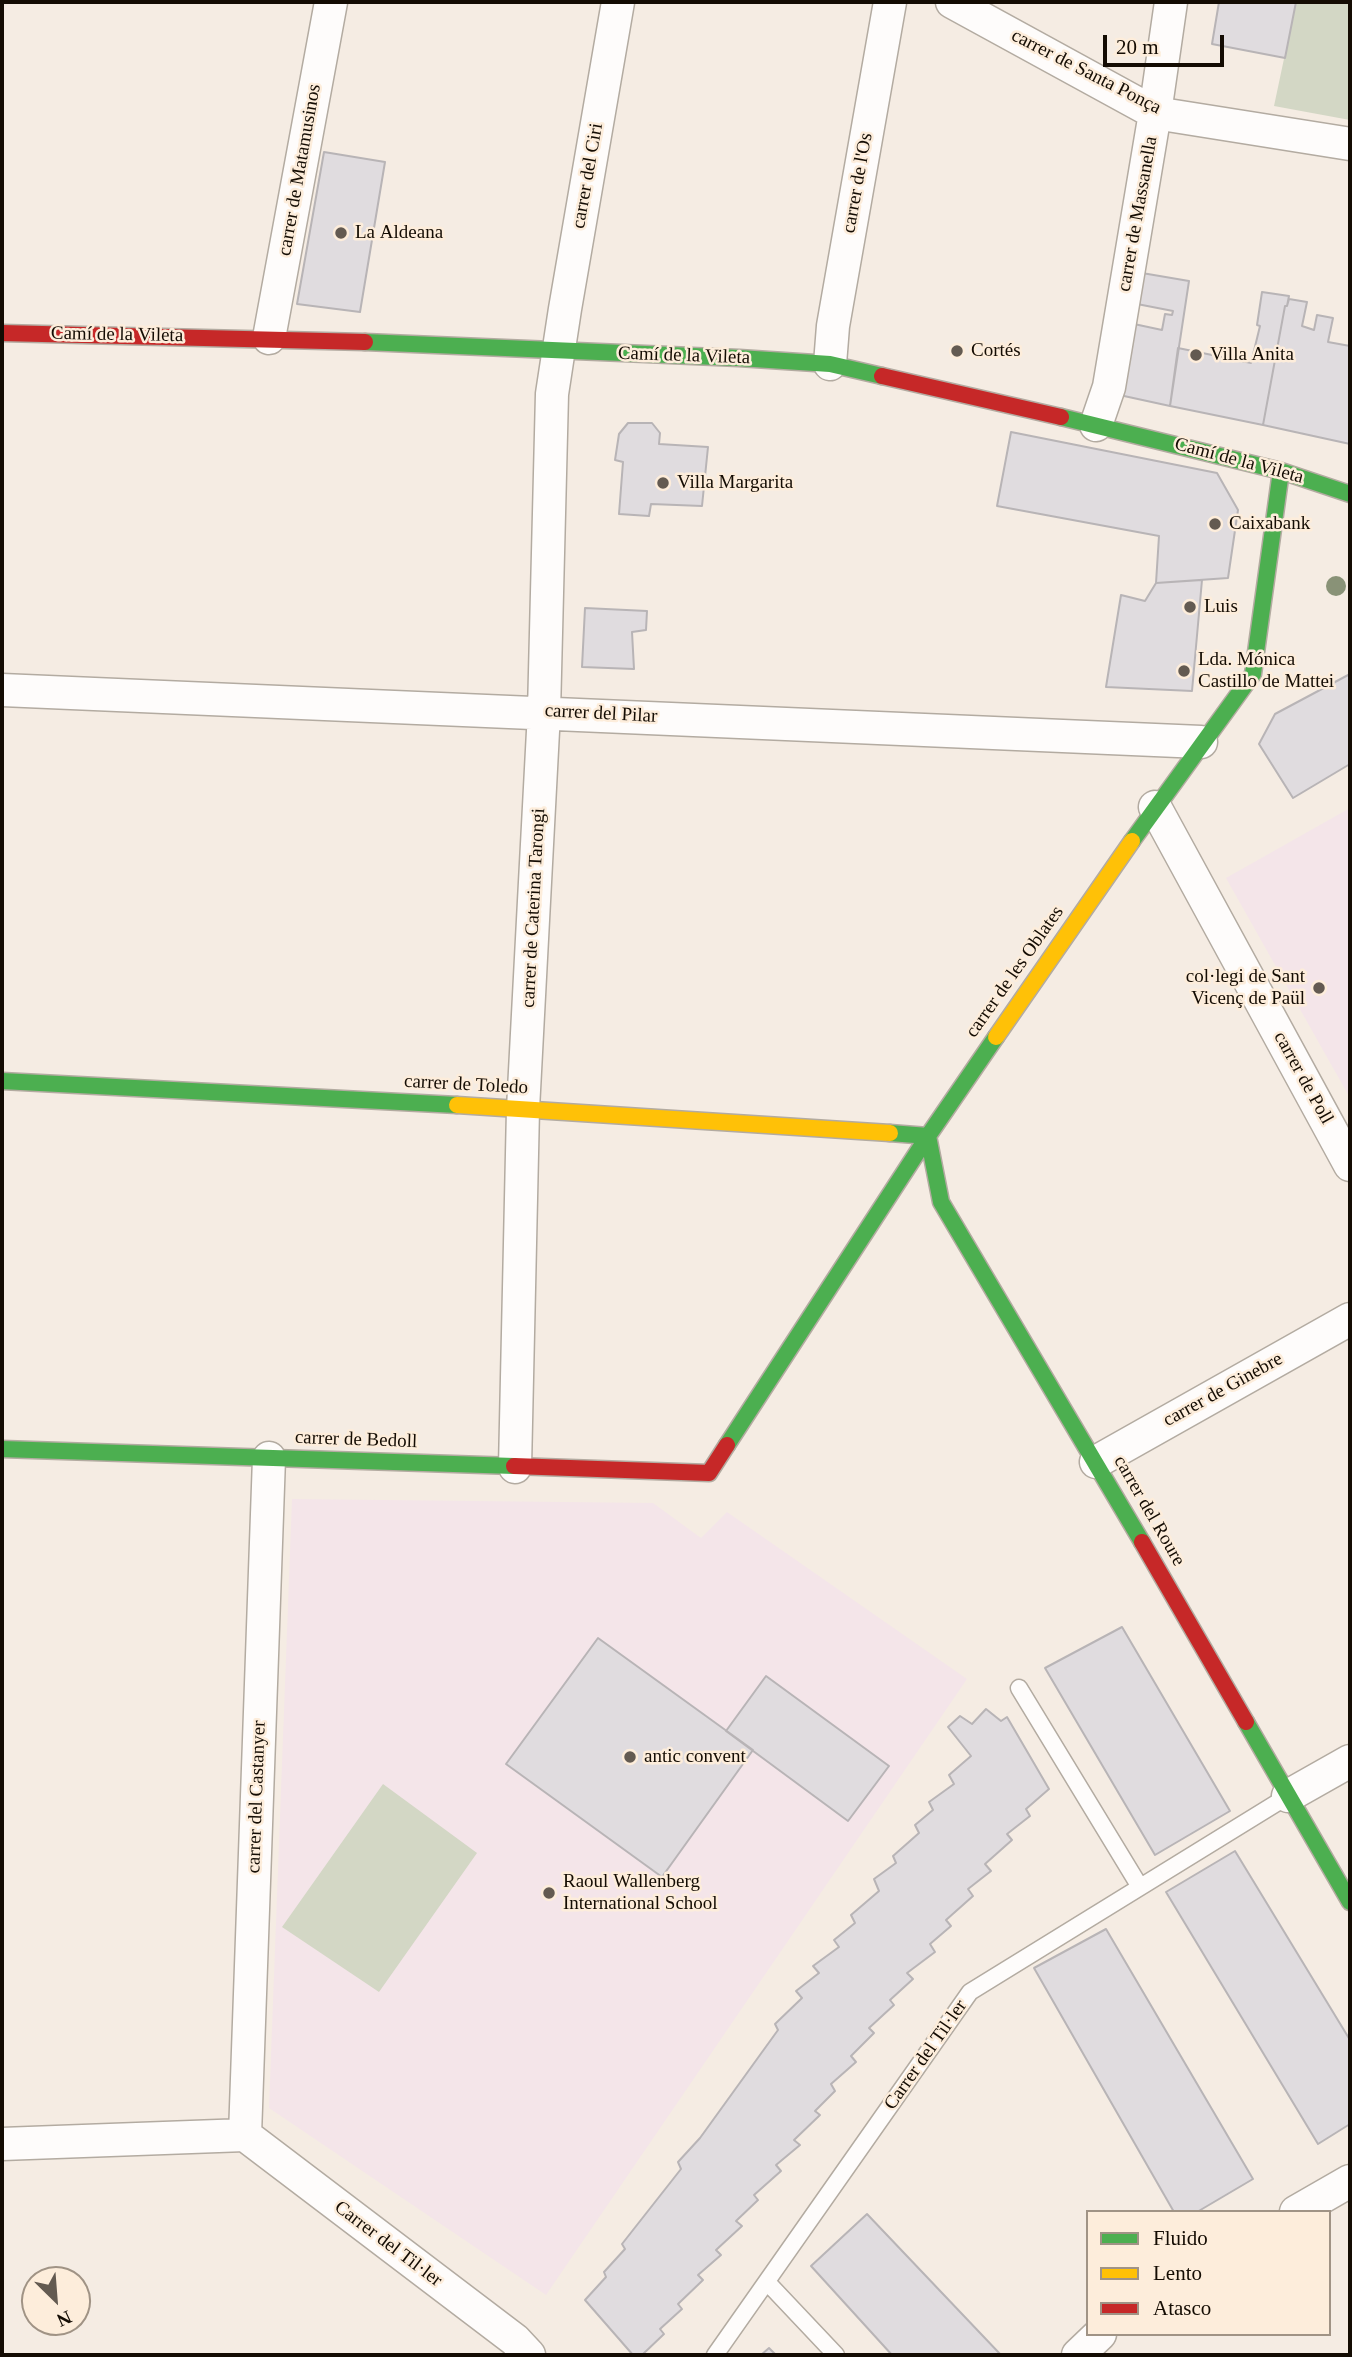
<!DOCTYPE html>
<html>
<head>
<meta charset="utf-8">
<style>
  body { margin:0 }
  #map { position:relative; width:1352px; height:2357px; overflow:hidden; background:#f5ece3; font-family:Georgia,serif }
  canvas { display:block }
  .frame { position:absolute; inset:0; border:4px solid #140c03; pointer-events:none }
  .legend { position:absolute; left:1086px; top:2210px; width:245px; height:126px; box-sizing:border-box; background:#fdeddb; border:2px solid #a09385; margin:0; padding:9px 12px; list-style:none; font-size:21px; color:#140c03 }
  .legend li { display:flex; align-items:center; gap:14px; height:35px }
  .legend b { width:35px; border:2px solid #a09385 }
  .north { position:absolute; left:21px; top:2266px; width:70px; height:70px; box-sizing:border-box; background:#fdeddb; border:2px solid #a09385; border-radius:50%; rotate:155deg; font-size:19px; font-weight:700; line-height:28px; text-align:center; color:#140c03 }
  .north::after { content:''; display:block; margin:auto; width:24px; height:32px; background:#635a51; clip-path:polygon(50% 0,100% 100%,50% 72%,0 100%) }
  .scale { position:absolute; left:1103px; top:35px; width:121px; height:32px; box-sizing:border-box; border:4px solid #140c03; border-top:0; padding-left:9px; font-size:21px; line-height:24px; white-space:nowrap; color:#140c03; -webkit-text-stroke:5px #fdeddb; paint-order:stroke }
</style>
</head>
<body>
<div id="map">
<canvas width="1352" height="2357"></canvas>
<div class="frame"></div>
<ul class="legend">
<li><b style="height:9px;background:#4caf50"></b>Fluido</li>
<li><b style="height:9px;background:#ffc107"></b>Lento</li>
<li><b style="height:9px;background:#c62828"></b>Atasco</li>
</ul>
<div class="north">N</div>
<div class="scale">20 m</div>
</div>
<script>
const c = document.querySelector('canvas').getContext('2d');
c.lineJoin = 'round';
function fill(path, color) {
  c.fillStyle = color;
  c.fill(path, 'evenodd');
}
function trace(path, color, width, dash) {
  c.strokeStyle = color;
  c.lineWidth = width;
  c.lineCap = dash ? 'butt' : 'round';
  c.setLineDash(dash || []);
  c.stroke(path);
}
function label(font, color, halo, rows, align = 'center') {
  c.font = font + ' Georgia,serif';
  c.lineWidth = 5;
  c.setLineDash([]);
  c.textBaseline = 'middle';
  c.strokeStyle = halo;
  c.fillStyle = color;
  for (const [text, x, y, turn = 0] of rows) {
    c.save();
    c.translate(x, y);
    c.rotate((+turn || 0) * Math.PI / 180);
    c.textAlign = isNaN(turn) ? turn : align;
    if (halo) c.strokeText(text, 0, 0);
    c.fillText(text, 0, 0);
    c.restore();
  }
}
fill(new Path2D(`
  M 1350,808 L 1350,1098 L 1226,878 Z
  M 292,1499 L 653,1503 L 701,1538 L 727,1512 L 967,1679 L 546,2295 L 269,2108 Z`), '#f4e5e9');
fill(new Path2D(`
  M 1296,2 L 1350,2 L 1350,120 L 1274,106 Z
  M 383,1784 L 477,1853 L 379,1992 L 282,1927 Z`), '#d3d7c5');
const building = new Path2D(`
  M 1219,2 L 1296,2 L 1285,58 L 1212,44 Z
  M 324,152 L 385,162 L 360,312 L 297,304 Z
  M 1142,273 L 1189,281 L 1170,406 L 1124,396 L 1122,393 L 1134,324 L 1162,330 L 1165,314 L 1172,315 L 1173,311 L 1137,304 Z
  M 1262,292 L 1289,296 L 1287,306 L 1285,306 L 1263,425 L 1170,406 L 1178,348 L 1251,363 L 1260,326 L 1257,325 Z
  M 1289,299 L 1307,302 L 1302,326 L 1314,330 L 1317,315 L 1333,318 L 1328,342 L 1350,346 L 1350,444 L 1263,425 L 1285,306 L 1287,306 Z
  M 628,423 L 652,423 L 660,433 L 659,444 L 708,447 L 702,506 L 651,504 L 649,516 L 619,514 L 623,462 L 615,460 L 619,434 Z
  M 1011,432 L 1217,473 L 1238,510 L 1228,578 L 1156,583 L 1159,536 L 997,506 Z
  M 1202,580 L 1192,691 L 1106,687 L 1121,595 L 1145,601 L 1156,583 Z
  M 585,608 L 647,611 L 646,630 L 632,632 L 634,669 L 582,667 Z
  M 1350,674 L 1350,764 L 1293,798 L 1259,744 L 1275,714 Z
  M 1122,1627 L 1230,1811 L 1155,1855 L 1045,1668 Z
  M 598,1638 L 753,1750 L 662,1877 L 506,1764 Z
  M 766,1676 L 889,1766 L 848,1821 L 726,1731 Z
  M 986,1709 L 1001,1721 L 1007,1717 L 1049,1789 L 1026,1809 L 1030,1816 L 1007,1834 L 1012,1840 L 985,1864 L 991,1871 L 968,1889 L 973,1896 L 946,1920 L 951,1926 L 930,1944 L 935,1952 L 907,1973 L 913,1979 L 890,2000 L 894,2005 L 869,2028 L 874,2033 L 851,2056 L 856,2062 L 831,2084 L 835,2091 L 815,2111 L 820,2115 L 794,2140 L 800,2145 L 776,2165 L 781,2171 L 754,2195 L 758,2200 L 736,2221 L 742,2226 L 716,2250 L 721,2255 L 698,2275 L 703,2280 L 678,2304 L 682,2309 L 660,2329 L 664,2334 L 642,2355 L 633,2355 L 585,2300 L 606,2277 L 604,2272 L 625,2249 L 622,2244 L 681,2169 L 678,2162 L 700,2138 L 778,2030 L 775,2024 L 802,1998 L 796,1991 L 819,1973 L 813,1966 L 839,1947 L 834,1940 L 855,1923 L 851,1915 L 879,1891 L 874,1879 L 896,1863 L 893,1856 L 919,1833 L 915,1825 L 933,1810 L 929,1802 L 954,1784 L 949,1775 L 971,1756 L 948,1727 L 960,1716 L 972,1724 Z
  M 1235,1851 L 1350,2040 L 1350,2124 L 1318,2144 L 1166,1892 Z
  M 1106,1929 L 1253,2179 L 1197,2212 L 1174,2212 L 1034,1968 Z
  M 867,2214 L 1001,2355 L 892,2355 L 811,2266 Z
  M 769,2348 L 776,2355 L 761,2355 Z`);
fill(building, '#e0dcdf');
trace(building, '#b8b4b6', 2);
const lane = new Path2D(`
  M 1019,1688 L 1140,1887
  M 767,2282 L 836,2355
  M 715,2355 L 970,1992 L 1288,1796`);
const street = new Path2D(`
  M 952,2 L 1155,113 L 1350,144
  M 269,338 L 331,2
  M 830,364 L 833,326 L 890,2
  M 1096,425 L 1109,387 L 1155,113 L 1171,2
  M 2,690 L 1201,742
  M 1155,807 L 1350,1165
  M 1096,1462 L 1350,1319
  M 515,1467 L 523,1109 L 544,712 L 552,394 L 565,309 L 618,2
  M 1288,1796 L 1350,1761
  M 245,2135 L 269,1458
  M 245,2135 L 515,2340 L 529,2355
  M 2,2144 L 245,2135
  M 1296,2212 L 1350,2181
  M 1078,2355 L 1100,2334`);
const fast = new Path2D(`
  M 365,342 L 739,358 L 830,364 L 882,376
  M 1061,417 L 1281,471 L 1350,494
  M 1132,841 L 1253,674 L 1281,471
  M 2,1081 L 457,1105
  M 890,1133 L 928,1136 L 941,1202 L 1142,1542
  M 727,1445 L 928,1136 L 996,1037
  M 2,1449 L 514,1466
  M 1246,1722 L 1350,1902`);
const slow = new Path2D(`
  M 996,1037 L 1132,841
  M 457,1105 L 890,1133`);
const jam = new Path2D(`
  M 2,333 L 365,342
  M 882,376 L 1061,417
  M 514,1466 L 709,1473 L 727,1445
  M 1142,1542 L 1246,1722`);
trace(lane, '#b3aba1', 19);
trace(street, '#b3aba1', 35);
trace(fast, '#b3aba1', 19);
trace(slow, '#b3aba1', 19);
trace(jam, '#b3aba1', 19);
trace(lane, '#fefcfb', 16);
trace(street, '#fefcfb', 32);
trace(fast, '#4caf50', 16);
trace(slow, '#ffc107', 16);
trace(jam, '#c62828', 16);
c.fillStyle = '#899277';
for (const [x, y] of [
  [1336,586]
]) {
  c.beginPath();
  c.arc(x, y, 10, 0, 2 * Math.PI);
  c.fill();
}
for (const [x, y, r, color] of [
  [341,233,7,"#635a51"],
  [957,351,7,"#635a51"],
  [1196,355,7,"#635a51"],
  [663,483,7,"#635a51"],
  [1215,524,7,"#635a51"],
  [1190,607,7,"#635a51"],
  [1184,671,7,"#635a51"],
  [1319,988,7,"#635a51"],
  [630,1757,7,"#635a51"],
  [549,1893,7,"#635a51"]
]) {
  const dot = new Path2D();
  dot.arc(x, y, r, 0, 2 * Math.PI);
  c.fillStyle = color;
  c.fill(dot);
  trace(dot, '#fdeddb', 2.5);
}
label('19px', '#140c03', '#fdeddb', [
  ["carrer de Santa Ponça",1086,72,27],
  ["carrer de Matamusinos",300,170,-80],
  ["carrer del Ciri",588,176,-80],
  ["carrer de l'Os",858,183,-80],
  ["carrer de Massanella",1138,214,-80],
  ["Camí de la Vileta",117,335,1],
  ["Camí de la Vileta",684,356,2],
  ["Camí de la Vileta",1239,461,15],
  ["carrer del Pilar",601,714,3],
  ["carrer de Caterina Tarongi",534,908,-87],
  ["carrer de les Oblates",1015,972,-55],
  ["carrer de Poll",1303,1078,61],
  ["carrer de Toledo",466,1085,3],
  ["carrer de Ginebre",1223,1390,-29],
  ["carrer de Bedoll",356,1440,2],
  ["carrer del Roure",1149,1511,60],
  ["carrer del Castanyer",257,1797,-88],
  ["Carrer del Til·ler",926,2055,-55],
  ["Carrer del Til·ler",388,2244,37]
]);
label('19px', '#140c03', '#fdeddb', [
  ["La Aldeana",355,233],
  ["Cortés",971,351],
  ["Villa Anita",1210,355],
  ["Villa Margarita",677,483],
  ["Caixabank",1229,524],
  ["Luis",1204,607],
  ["Lda. Mónica",1198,660],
  ["Castillo de Mattei",1198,682],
  ["col·legi de Sant",1305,977,"right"],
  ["Vicenç de Paül",1305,999,"right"],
  ["antic convent",644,1757],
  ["Raoul Wallenberg",563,1882],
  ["International School",563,1904]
], 'left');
</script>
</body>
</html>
